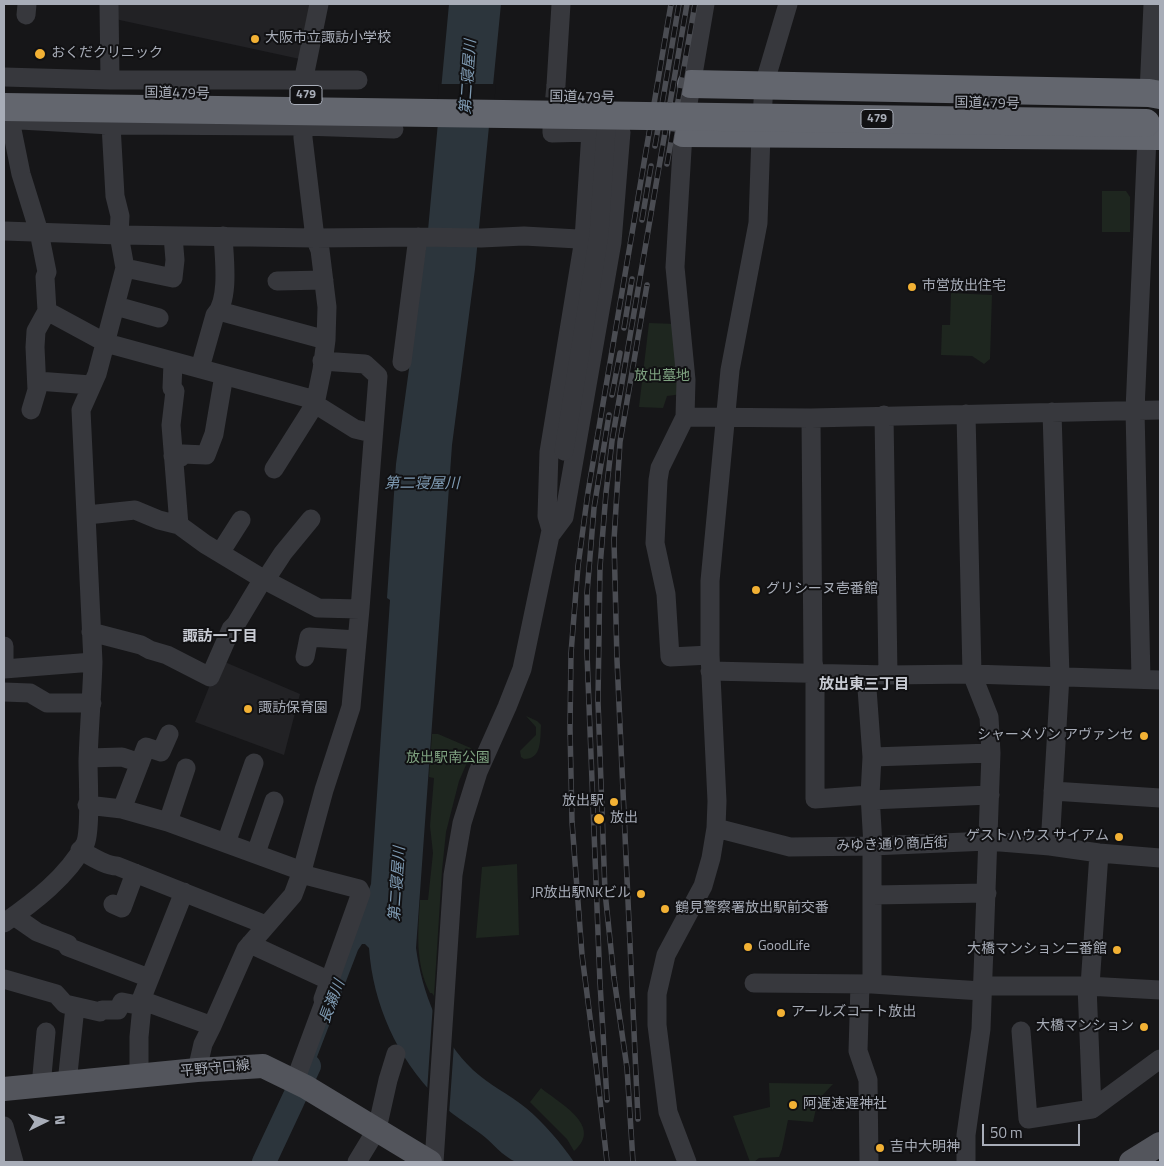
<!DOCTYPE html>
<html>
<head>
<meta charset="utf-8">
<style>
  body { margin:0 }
  #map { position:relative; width:1164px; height:1166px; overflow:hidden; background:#161618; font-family:"Titillium Web",sans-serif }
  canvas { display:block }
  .frame { position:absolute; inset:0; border:5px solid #a8adb8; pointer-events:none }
  .north { position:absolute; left:20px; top:1096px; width:50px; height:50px; -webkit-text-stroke:4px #111113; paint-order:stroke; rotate:86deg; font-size:14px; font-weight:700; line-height:20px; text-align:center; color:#a8adb8 }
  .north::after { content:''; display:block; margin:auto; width:18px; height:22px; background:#a8adb8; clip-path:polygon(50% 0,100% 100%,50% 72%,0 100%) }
  .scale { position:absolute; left:982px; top:1124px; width:98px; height:22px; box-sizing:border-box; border:2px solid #a8adb8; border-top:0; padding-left:6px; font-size:15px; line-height:18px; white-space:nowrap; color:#a8adb8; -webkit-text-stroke:4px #111113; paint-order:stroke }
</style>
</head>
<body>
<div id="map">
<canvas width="1164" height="1166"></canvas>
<div class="frame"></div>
<div class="north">N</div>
<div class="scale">50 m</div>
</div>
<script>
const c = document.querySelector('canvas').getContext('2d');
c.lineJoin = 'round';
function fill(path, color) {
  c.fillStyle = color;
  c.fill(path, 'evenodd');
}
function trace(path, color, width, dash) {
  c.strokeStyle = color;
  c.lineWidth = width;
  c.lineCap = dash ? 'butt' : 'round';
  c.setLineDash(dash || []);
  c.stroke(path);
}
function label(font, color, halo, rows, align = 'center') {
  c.font = font + ' "Titillium Web","Noto Sans JP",sans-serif';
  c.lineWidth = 4;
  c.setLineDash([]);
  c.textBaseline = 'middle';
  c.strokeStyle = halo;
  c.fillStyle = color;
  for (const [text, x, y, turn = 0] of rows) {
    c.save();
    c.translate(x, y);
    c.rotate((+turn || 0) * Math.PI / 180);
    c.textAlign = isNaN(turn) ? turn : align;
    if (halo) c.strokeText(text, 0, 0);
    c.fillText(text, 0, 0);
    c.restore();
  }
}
fill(new Path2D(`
  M 115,4 L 311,4 L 300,59 L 115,19 Z
  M 220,660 L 300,694 L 284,755 L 195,722 Z`), '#222225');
fill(new Path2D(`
  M 1102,191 L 1126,191 L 1130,197 L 1130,232 L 1102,232 Z
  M 951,293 L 992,295 L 990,359 L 984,364 L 972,356 L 941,355 L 942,325 L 950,325 Z
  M 649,323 L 676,324 L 682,394 L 667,396 L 663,408 L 639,407 Z
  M 526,716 L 537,721 L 541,725 C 540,740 542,759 524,759 L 521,757 L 520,751 L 536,735 L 536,727 Z
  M 432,734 L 438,734 L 473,749 L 459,781 L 446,832 L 442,870 L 434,996 L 432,993 L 430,993 C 415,963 418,932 420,900 L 428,900 L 433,853 L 430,826 L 434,778 L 429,777 Z
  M 517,864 L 519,935 L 476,938 L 482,867 Z
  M 769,1083 L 833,1084 L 818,1100 L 813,1122 L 788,1120 L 782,1149 L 779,1157 L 759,1158 L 754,1162 L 750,1162 L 733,1116 L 770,1107 Z
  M 541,1088 C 559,1103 604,1126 574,1151 L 567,1139 L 530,1102 Z`), '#1e261f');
fill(new Path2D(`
  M 449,4 L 501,4 L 475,269 L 452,445 L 416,948 C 422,993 440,1038 473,1070 C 489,1085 509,1094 526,1108 C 544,1123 560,1142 574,1162 C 563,1162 523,1165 516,1162 C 502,1156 493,1143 481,1134 C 472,1127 462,1121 453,1114 C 447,1110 442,1103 437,1098 C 397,1058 373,1004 369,948 L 365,944 L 362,944 L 358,950 L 307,1083 L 300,1079 L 371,884 L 390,600 L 387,598 L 396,464 L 428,230 Z`), '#2c353c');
fill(new Path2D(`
  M 439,84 L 496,84 L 492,126 L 435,126 Z
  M 433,1003 L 443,1028 L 454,1044 L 449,1115 L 427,1092 Z`), '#161618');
trace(new Path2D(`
  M 264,1162 L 309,1066`), '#2c353c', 24);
trace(new Path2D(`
  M 552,126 L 556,85`), '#333438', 19, [19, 9]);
trace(new Path2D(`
  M 109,4 L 110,80
  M 705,4 L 683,133 L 675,267 L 686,380 L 685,417 L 811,418 L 1160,410
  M 26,15 L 27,4
  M 4,77 L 110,80 L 358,80
  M 556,85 L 561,4
  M 304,87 L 305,72 L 319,4
  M 1149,93 L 1153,4
  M 10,120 L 21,174 L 39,232 L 47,272 L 45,277 L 47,311 L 36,331 L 35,347 L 37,390 L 31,410
  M 20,120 L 111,125 L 303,126 L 394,129
  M 552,126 L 552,133 L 591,132
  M 591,132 L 621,132 L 612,242 L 564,517 L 552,533 L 547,516 L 549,452 L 584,239 Z
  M 4,231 L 119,235 L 315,238 L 418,237 L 481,238 L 524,236 L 596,240
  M 125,268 L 173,278 L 175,260 L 173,236
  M 277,281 L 324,280
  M 116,306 L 159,318
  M 47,311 L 106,343 L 315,400
  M 219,311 L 326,340
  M 173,362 L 172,388 L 175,391 L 171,425 L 179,525
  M 402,362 L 418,237
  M 200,368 L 215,315 C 230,300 224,256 223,236
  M 37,381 L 91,385
  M 315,404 L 355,429 L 372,433
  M 966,414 L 972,674 L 989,717 L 991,753 L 981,1029 L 966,1135 L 966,1162
  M 884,415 L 888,675
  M 685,417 L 660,468 L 658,480 L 655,543 L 666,594 L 670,657 L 710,655
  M 811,418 L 813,662 L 815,673 L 815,799 L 870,795
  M 173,456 L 181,457 L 183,454 L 206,455 L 214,434 L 224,375
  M 274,469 L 315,404 L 322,370 L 326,340 L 327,307 L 320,250 L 315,238 L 303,138 L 303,121
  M 87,515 L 135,510 L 159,520 L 179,525 L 205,544 L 263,579 L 318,608 L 360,609
  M 220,553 L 241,520
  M 266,579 L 283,553 L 311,519
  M 91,632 L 141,645 L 150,650 L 167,655 L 210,677 L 231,629 L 236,624 L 263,579
  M 4,646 L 4,669 L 93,662
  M 305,657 L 309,637 L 357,640
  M 710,671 L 888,675 L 972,674 L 1160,680
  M 866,675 L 872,757 L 870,795 L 873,846
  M 1141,679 L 1135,410 L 1147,137
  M 4,692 L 30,693 L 47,703 L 92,703
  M 872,757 L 991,753
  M 88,758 L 122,757 L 140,763
  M 1053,791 L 1160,798
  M 870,800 L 990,795
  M 87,805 L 122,809 L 168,822 L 302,871
  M 122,809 L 146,747 L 161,752 L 169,734
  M 168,822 L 186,768
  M 716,828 L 790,847 L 872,846 L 988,841 L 1050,846 L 1099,853 L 1160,858
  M 226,843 L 254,763
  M 872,846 L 872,984
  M 1050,846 L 1060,676 L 1052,412
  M 80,850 C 91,856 105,866 117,866 L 266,925
  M 256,853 L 274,801
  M 873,895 L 987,893
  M 113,904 L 122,908 L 135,873
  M 14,916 L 37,932 L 68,944 L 68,947 L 149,978
  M 4,923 C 34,902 67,877 85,844 C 91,832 88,778 88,761 C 89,728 92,695 93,662 L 81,410 L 97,374 L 125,268 L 119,235 L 120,216 L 115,196 L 111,125
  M 250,944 L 330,981
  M 4,979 L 56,994 L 65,1004 L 100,1012 L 102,1010 L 118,1010 L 122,1002 L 142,1006
  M 754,983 L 872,984 L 982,991
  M 860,984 L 858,1051 L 868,1080 L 869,1162
  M 982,986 L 1087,986 L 1160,990
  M 1087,986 L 1092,1109
  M 1090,986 L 1099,853
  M 141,1000 L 212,1026
  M 1021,1031 L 1028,1119 L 1092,1109 L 1160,1059
  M 197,1070 L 203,1044 L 212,1026 L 246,949 L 293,895 L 302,871 L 324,790 L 351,707 L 360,609 L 378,376 L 365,364 L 322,361
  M 139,1076 L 139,1037 L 142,1006 L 141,1000 L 184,892
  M 295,1081 L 325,1000 L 323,999 L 361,893 L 359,889 L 301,874
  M 67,1083 L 75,1007
  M 41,1086 L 46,1032
  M 4,1126 L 14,1162
  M 357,1162 L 377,1129 L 388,1080 L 396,1054
  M 434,1162 L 453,875 L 462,823 L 478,772 L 507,707 L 522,669 L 553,521
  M 687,1162 L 668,1112 L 657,1025 L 657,994 L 666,955 L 703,886 L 711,858 L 716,828 L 717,801 L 710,655 L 710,581 L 730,370 L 758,223 L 761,134 L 764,85 L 788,4`), '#37383d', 19);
trace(new Path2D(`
  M 4,1089 L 197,1070 L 263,1066 L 306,1087 L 430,1162
  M 1131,1162 L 1160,1144`), '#53555c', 24);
trace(new Path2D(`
  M 691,84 L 1149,93 L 1160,95
  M 683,133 L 1160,136`), '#63666e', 28);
const rail = new Path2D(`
  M 655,146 L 679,4
  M 667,164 L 695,4
  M 642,220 L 651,166
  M 624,328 L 632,279
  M 612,395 L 620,353
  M 607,1100 L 600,983 L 587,654 L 587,593 L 594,508 L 609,415
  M 638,1119 L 617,660 L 614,540 L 620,442 L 647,285
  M 607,1162 L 596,1064 L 582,955 L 572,822 L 570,728 L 571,653 L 578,566 L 588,492 L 671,4
  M 633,1162 L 627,1068 L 614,978 L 605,892 L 598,701 L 600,567 L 606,493 L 612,441 L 687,4`);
trace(rail, '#4a4c52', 5.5);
trace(rail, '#111113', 4, [11]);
trace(new Path2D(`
  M 564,451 L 599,235 L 607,115`), '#37383d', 19);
trace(new Path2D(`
  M 4,107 L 1146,123`), '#63666e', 28);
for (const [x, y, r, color] of [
  [255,39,5,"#f2b134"],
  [40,54,6,"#f2b134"],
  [912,287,5,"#f2b134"],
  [756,590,5,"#f2b134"],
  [248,709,5,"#f2b134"],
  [1144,736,5,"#f2b134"],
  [614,802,5,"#f2b134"],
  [599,819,6,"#f2b134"],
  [1119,837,5,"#f2b134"],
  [641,894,5,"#f2b134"],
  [665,909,5,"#f2b134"],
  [748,947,5,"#f2b134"],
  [1117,950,5,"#f2b134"],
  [781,1013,5,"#f2b134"],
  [1144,1027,5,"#f2b134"],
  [793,1105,5,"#f2b134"],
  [880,1148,5,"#f2b134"]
]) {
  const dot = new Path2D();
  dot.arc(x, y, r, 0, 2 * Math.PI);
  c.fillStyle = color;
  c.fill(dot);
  trace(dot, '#111113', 2);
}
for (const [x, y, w] of [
  [306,95,32],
  [877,119,32]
]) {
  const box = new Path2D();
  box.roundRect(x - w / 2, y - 9.5, w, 19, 4);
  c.fillStyle = '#111113';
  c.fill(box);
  trace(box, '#a8adb8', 1);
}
label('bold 12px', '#a8adb8', null, [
  ["479",306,95],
  ["479",877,119]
]);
label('14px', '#a8adb8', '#111113', [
  ["大阪市立諏訪小学校",265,39],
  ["おくだクリニック",51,54],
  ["市営放出住宅",922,287],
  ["グリシーヌ壱番館",766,590],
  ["諏訪保育園",258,709],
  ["シャーメゾン アヴァンセ",1134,736,"right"],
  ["放出駅",604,802,"right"],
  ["放出",610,819],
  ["ゲストハウス サイアム",1109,837,"right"],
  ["JR放出駅NKビル",631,894,"right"],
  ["鶴見警察署放出駅前交番",675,909],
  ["GoodLife",758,947],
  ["大橋マンション二番館",1107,950,"right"],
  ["アールズコート放出",791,1013],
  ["大橋マンション",1134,1027,"right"],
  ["阿遅速遅神社",803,1105],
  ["吉中大明神",890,1148]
], 'left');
label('14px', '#a8adb8', '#111113', [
  ["国道479号",177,94,1],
  ["国道479号",582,98,1],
  ["国道479号",987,104,1],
  ["みゆき通り商店街",892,845,-2],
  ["平野守口線",215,1069,-5]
]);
label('14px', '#7fa381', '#111113', [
  ["放出墓地",662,377],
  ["放出駅南公園",448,759]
]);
label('italic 15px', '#7f9bb3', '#111113', [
  ["第二寝屋川",469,77,-86],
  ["第二寝屋川",422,484],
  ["第二寝屋川",398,884,-86],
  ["長瀬川",333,1002,-69]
]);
label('bold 15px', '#c9ccd4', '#111113', [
  ["諏訪一丁目",220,637],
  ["放出東三丁目",864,685]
]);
</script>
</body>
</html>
